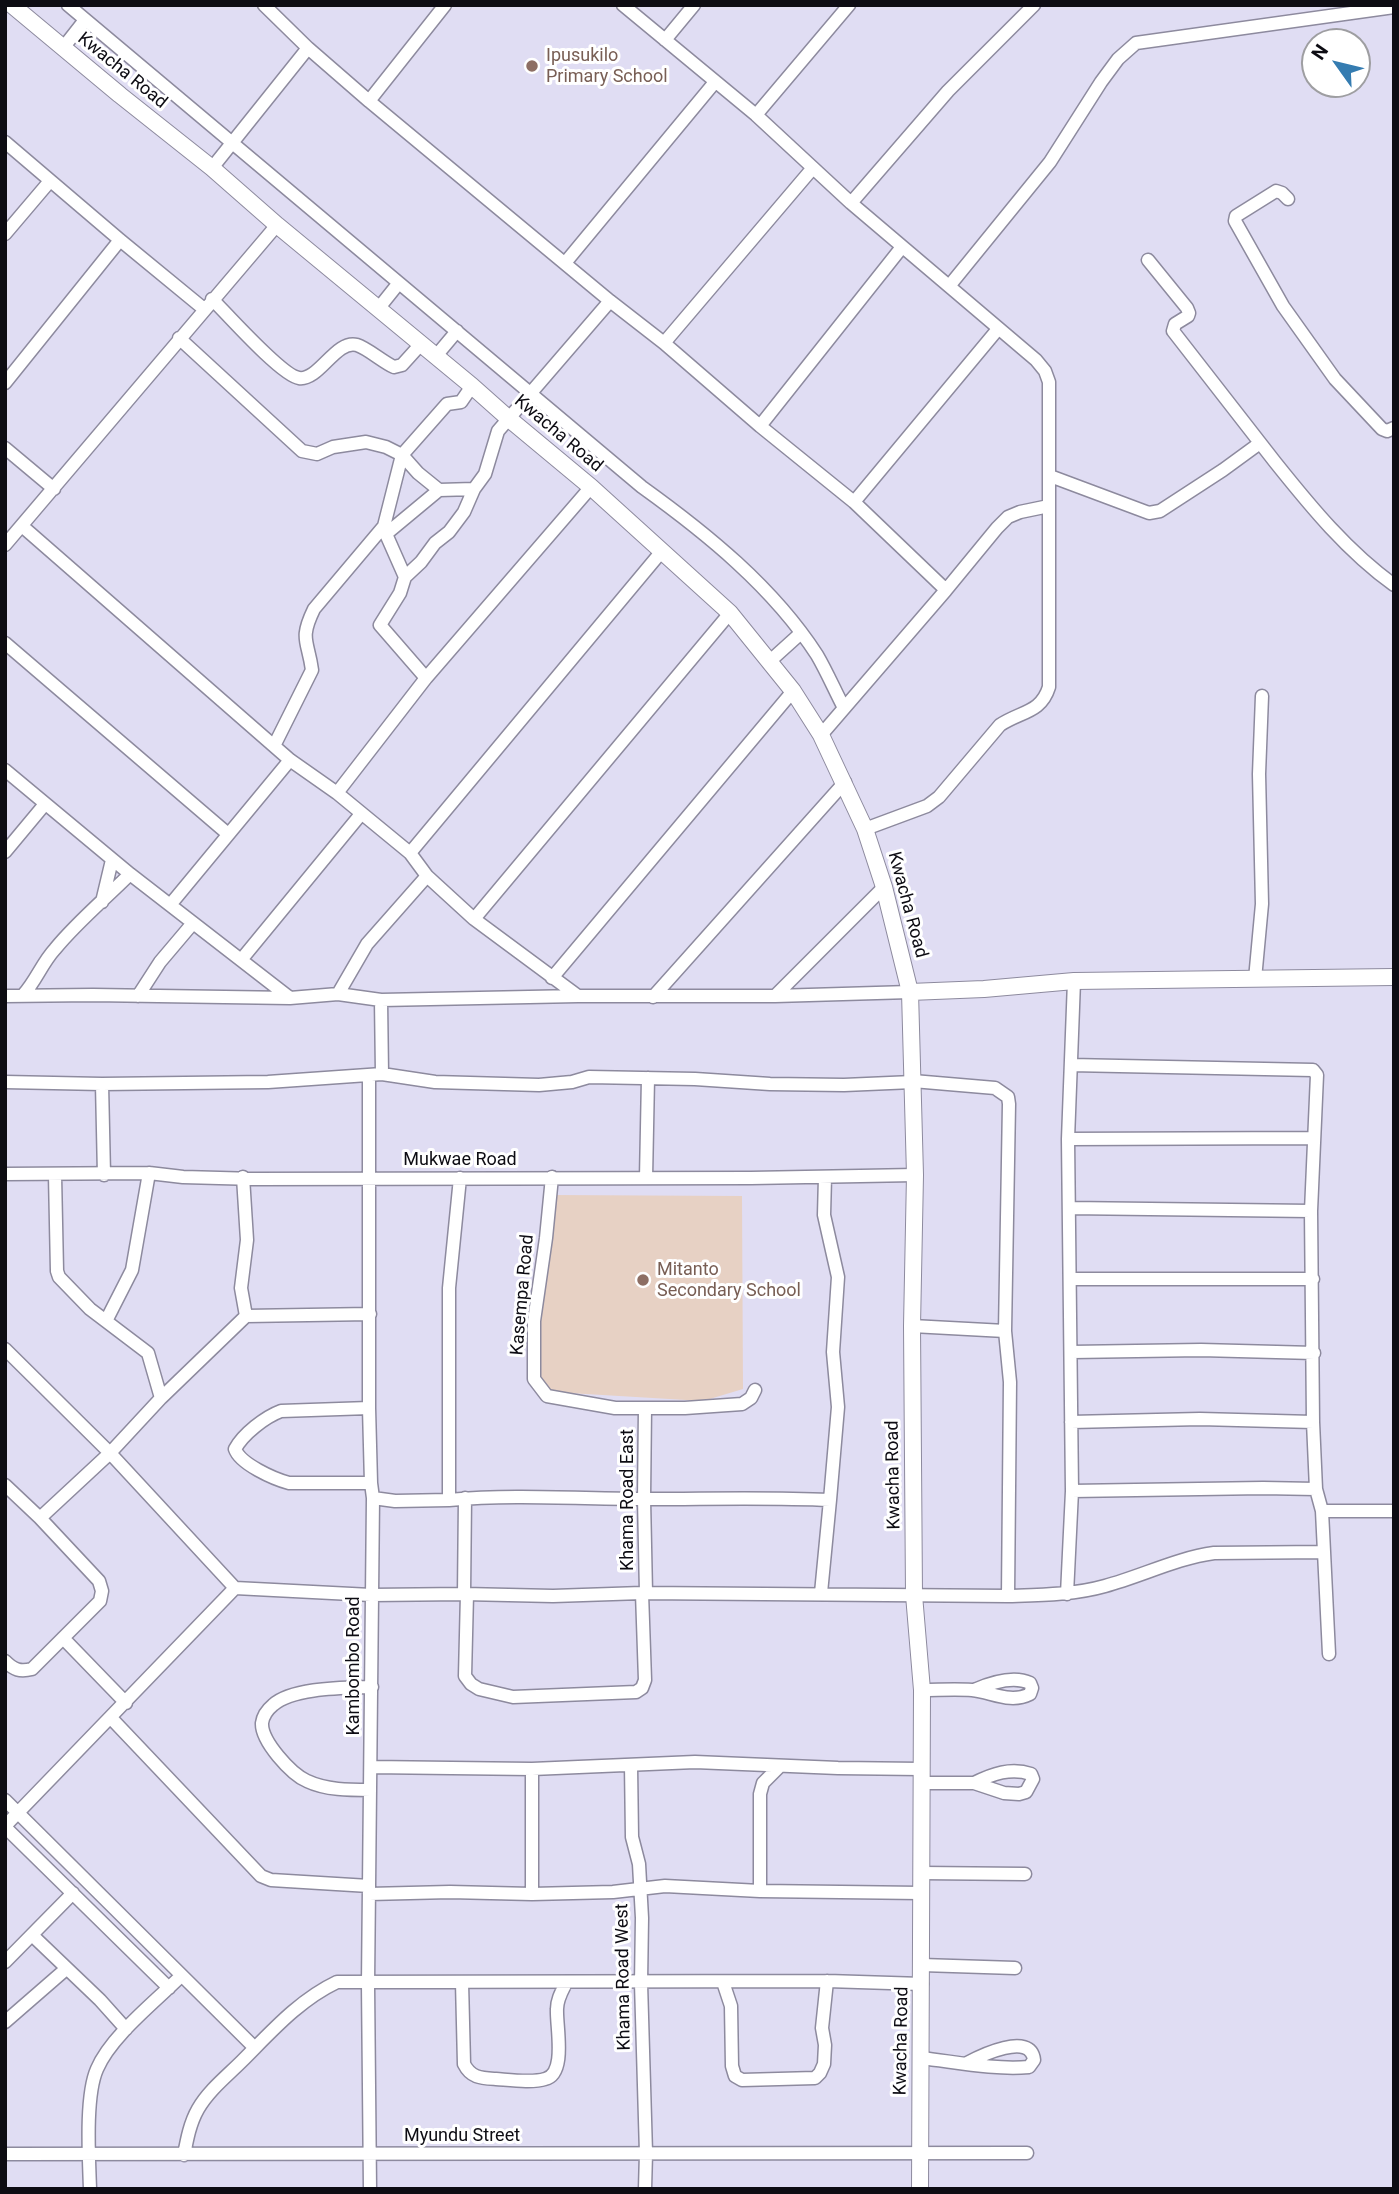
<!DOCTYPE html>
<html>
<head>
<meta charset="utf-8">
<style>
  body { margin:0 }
  #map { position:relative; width:1399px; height:2194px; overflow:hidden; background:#e0ddf3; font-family:Roboto,sans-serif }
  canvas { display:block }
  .frame { position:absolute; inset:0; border:7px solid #0d0c13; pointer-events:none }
  .north { position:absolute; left:1301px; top:28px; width:70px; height:70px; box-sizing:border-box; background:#fff; border:2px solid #9e9ea1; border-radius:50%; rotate:304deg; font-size:19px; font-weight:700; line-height:28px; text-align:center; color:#0d0c13 }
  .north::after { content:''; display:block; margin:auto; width:24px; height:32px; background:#357cb1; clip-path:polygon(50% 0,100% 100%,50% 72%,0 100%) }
</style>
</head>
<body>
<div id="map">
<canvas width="1399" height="2194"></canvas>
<div class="frame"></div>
<div class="north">N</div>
</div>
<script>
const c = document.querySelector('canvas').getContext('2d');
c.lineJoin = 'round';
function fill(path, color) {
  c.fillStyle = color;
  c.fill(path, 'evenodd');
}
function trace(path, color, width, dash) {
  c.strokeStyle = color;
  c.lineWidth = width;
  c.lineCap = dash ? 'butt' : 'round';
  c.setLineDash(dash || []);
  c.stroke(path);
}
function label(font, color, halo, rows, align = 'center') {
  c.font = font + ' Roboto,sans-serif';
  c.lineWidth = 6;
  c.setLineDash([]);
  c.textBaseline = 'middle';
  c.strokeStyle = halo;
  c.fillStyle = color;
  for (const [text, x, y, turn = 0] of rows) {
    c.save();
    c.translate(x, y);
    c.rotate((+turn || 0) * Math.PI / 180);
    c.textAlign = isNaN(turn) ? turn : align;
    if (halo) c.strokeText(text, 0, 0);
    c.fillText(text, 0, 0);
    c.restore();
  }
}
fill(new Path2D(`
  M 553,1195 L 742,1196 L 743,1389 L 703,1401 L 552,1392 L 540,1379 L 536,1365 Z`), '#e7d1c4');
const minor = new Path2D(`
  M 68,5 L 642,487 C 706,533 773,587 817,655 C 827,672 835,691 844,708
  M 264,5 L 308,48 L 369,101 L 610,301 L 664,343 L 760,426 L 854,502 L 946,590
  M 623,5 L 756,115 L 851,203 L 1036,360 L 1045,371 L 1049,382 L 1049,687 C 1041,713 1021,711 1000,725 L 939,797 L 927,806 L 865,829
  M 665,40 L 694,5
  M 63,48 L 85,20
  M 369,101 L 445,5
  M 756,115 L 849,5
  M 5,142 L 120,240 L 204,309
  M 212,168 L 308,48
  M 1288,199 L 1282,193 L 1276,191 L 1236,216 L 1235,221 L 1283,306 L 1335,379 L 1382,429 L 1387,431 L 1394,428
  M 851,203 L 948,91 L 1034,5
  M 5,234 L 50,181
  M 1148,260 L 1187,308 L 1189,313 L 1188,316 L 1175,324 L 1173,331 C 1207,375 1241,418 1275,462 C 1311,507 1347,551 1394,585
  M 565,263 L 715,82
  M 950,285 L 1050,162 L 1101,82 L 1118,59 L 1136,43 L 1394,7
  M 212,299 C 227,314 282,376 299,378 C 319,381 336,339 357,345 C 367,348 383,362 394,367 L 402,365 L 421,344
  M 378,309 L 398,284
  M 179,338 L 302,451 L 317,454 L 333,447 L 366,442 L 386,447 L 402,455 L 418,473 L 439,490 L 474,489
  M 664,343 L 812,169
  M 436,356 L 457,331
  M 5,383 L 120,240
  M 760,426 L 902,247
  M 5,448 L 54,489
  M 1050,476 L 1149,513 L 1160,511 L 1223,470 L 1260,443
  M 854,502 L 998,329
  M 22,526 L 290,760 L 337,793 L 410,853 L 427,876 L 474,919 L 578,996
  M 5,545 L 277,225
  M 405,577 L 421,562 L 435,543 L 449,532 L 464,512 L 474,489 L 485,474 L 498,431 L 610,301
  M 5,643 L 228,834
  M 770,661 L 801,633
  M 426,678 L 380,625 L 400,593 L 405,577 L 386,534 L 439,490
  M 821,735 L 946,590 L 997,528 L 1008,517 L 1020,512 L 1049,506
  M 274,746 L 312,670 C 308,640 299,640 314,609 L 384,526 L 402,455 L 447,404 L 461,402 L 472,386
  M 5,770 L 130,874 L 290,998
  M 337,793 L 426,678 L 591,487
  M 5,852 L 45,804
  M 410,853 L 662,551
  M 102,902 L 112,860
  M 170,905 L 290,760
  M 474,919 L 730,613
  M 241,960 L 361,814
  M 552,978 L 793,691
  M 1255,979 L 1262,904 L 1259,774 L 1262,696
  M 338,994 L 367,944 L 427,876
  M 23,995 C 36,981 42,963 55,949 C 77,922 105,899 130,874
  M 5,996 L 93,995 L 290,998 L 338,994 L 381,1000 L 578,996 L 775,996 L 910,992
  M 138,996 L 160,962 L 193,923
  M 775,996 L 884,887
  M 653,997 L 845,782
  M 381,1000 L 382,1074
  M 1071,1065 L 1313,1070 L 1317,1075 L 1311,1211 L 1313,1422 L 1200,1419 L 1071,1422
  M 369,1075 L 369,1408 L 371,1483 L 373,1498 L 368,1984 L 370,2189
  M 913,1081 L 995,1088 L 1008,1097 L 1009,1104 L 1005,1331 L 1010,1382 L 1008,1596
  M 5,1082 L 102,1084 L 268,1082 L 382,1074 L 435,1082 L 539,1085 L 572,1082 L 589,1077 L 695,1079 L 770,1084 L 844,1085 L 913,1082
  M 102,1084 L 104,1175
  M 1068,1139 L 1314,1138
  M 5,1174 L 149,1173 L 183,1177 L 256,1179 L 751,1178 L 915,1175
  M 55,1175 L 57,1271 L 59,1277 L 90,1309 L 148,1353 L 161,1398
  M 243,1177 L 247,1240 L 241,1288 L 246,1316
  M 552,1177 L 546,1238 L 534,1321 L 534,1379 L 547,1396 L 615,1408 L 685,1408 L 742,1404 L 751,1398 L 755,1390
  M 825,1177 L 824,1215 L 838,1277 L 833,1352 L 838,1407 L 830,1500
  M 646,1178 L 648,1078
  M 1069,1208 L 1311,1211
  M 1071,1279 L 1313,1279
  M 106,1321 L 132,1270 L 149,1173
  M 912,1326 L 1005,1331
  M 5,1349 L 110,1453 L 235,1588 L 371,1595 L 464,1594 L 553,1596 L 642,1593 L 1008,1596 C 1040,1595 1073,1595 1105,1586 C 1142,1576 1177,1558 1214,1553 L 1324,1552
  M 1072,1352 L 1201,1350 L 1314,1353
  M 369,1408 L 281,1411 C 265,1417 243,1434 235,1449 C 240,1464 274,1479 289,1483 L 371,1483
  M 645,1408 L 644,1499 L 646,1593
  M 1313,1422 L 1316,1489 L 1322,1511 L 1329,1654
  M 5,1485 L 40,1518 L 99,1581 L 102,1591 L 100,1601 L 32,1669 C 20,1672 14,1670 5,1661
  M 1072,1491 L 1263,1488 L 1316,1489
  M 373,1498 L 395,1501 L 449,1500 L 449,1288 L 460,1178
  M 449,1500 C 515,1494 581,1499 648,1499 C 708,1499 769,1497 830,1500 L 821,1593
  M 1322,1511 L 1394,1511
  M 40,1518 L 110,1453 L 161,1398 L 246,1316 L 370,1314
  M 464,1594 L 465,1498
  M 467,1594 L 465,1676 L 471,1684 L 479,1689 L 513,1697 L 636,1692 L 642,1688 L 645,1680 L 642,1593
  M 1067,1594 L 1072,1491 L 1068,1139 L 1074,981
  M 63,1638 L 126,1703
  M 922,1690 C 938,1690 955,1689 972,1690 C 992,1692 1010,1704 1030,1694 L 1032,1688 L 1030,1683 C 1013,1675 990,1683 974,1690
  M 111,1718 L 261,1876 L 271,1880 L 369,1886
  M 631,1765 L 632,1837 L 639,1864 L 642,1918 L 641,1983 L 646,2153 L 645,2189
  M 371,1767 L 532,1769 L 695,1762 L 838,1768 L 921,1769
  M 921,1783 L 974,1783 L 1004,1793 L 1019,1794 L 1026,1792 L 1033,1779 L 1031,1774 C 1011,1767 992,1774 974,1783
  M 370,1790 C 349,1790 326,1790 307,1781 C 291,1774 261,1741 262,1723 C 263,1716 267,1710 273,1705 C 293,1687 346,1688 372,1687
  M 5,1800 L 255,2048
  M 5,1826 L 235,1588
  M 5,1827 L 169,1988
  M 921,1873 L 1025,1874
  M 760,1891 L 760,1794 L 763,1783 L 780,1766
  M 369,1894 L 450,1892 L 532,1894 L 613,1892 L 665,1886 L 760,1891 L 921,1893
  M 532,1894 L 532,1769
  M 32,1935 L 100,2000 L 126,2029
  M 5,1962 L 73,1893
  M 922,1965 L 1015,1968
  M 462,1982 L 464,2064 C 471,2078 481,2078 496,2079 C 510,2080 533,2083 545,2079 C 567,2074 556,2026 557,2009 C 557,1999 562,1991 566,1983
  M 723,1982 L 731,2006 L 732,2066 L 735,2076 L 742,2080 L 815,2078 L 820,2073 L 824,2064 L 825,2045 L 822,2028 L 827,1981
  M 5,2022 L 66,1969
  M 921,2058 C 956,2062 994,2070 1029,2067 L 1034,2060 C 1031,2031 980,2056 967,2063
  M 5,2154 L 1027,2153
  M 184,2155 C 187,2139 190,2123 198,2109 C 209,2090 227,2076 242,2061 C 271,2032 299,2000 337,1982 L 827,1981 L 922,1984
  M 90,2189 C 89,2158 85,2096 97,2069 C 111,2036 155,2002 181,1976`);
const major = new Path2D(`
  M 12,5 L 120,95 L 212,168 L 277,225 L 472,386 L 508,418 L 591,487 L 730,613 L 793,691 L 821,735 L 865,829 L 884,887 L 910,992 L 915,1175 L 912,1326 L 914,1595 L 922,1690 L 920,2189
  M 910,992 L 984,989 L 1074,981 L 1394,977`);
trace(minor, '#8d8a9e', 15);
trace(major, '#8d8a9e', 18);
trace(minor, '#fff', 12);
trace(major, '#fff', 16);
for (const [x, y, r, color] of [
  [532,66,7,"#8d6e63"],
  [643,1280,7,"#8d6e63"]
]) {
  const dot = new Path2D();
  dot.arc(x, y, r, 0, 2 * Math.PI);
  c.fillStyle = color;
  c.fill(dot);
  trace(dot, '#fff', 2.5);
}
label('18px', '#785e54', '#fff', [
  ["Ipusukilo",546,56],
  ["Primary School",546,77],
  ["Mitanto",657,1270],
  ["Secondary School",657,1291]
], 'left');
label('18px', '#0d0c13', '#fff', [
  ["Kwacha Road",122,71,39],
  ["Kwacha Road",558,434,40],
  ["Kwacha Road",907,905,75],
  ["Mukwae Road",460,1160],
  ["Kasempa Road",523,1295,-85],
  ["Kwacha Road",894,1475,-91],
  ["Khama Road East",628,1500,-90],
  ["Kambombo Road",354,1666,-90],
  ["Khama Road West",624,1977,-91],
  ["Kwacha Road",902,2041,-89],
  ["Myundu Street",462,2136]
]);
</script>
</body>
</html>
